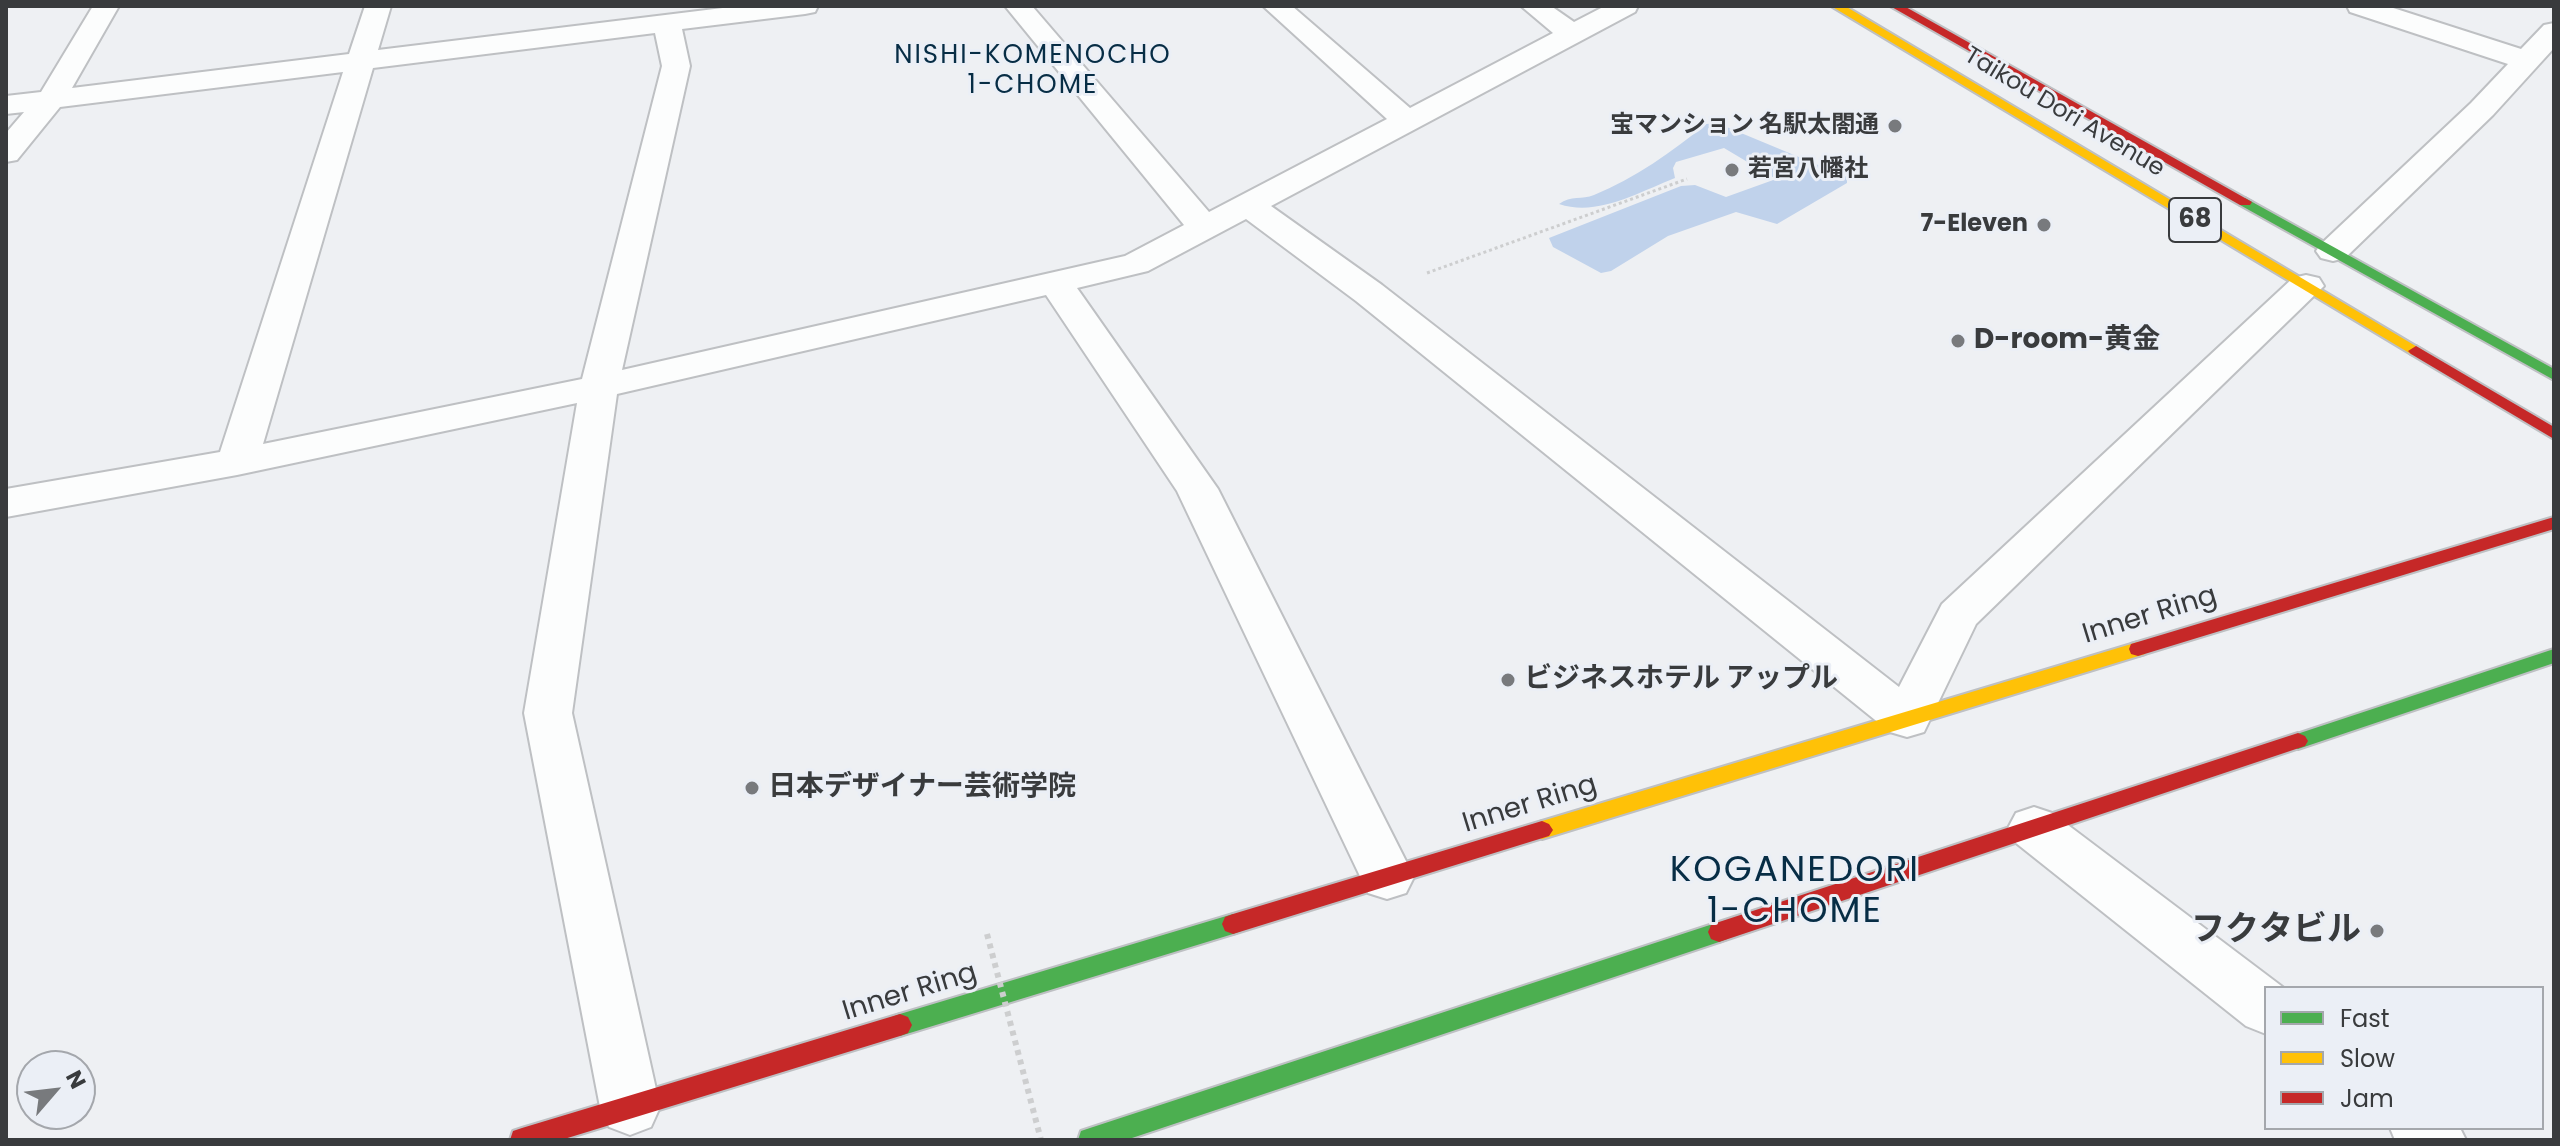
<!DOCTYPE html>
<html>
<head>
<meta charset="utf-8">
<style>
  body { margin:0 }
  #map { position:relative; width:2560px; height:1146px; overflow:hidden; background:#eef0f3; font-family:Poppins,sans-serif }
  canvas { display:block }
  .frame { position:absolute; inset:0; border:8px solid #393b3d; pointer-events:none }
  .legend { position:absolute; left:2264px; top:986px; width:280px; height:144px; box-sizing:border-box; background:#ebeff6; border:2px solid #a4a7ac; margin:0; padding:10px 14px; list-style:none; font-size:24px; color:#393b3d }
  .legend li { display:flex; align-items:center; gap:16px; height:40px }
  .legend b { width:40px; border:2px solid #a4a7ac }
  .north { position:absolute; left:16px; top:1050px; width:80px; height:80px; box-sizing:border-box; background:#ebeff6; border:2px solid #a4a7ac; border-radius:50%; rotate:62deg; font-size:22px; font-weight:700; line-height:32px; text-align:center; color:#393b3d }
  .north::after { content:''; display:block; margin:auto; width:28px; height:36px; background:#787a7d; clip-path:polygon(50% 0,100% 100%,50% 72%,0 100%) }
</style>
</head>
<body>
<div id="map">
<canvas width="2560" height="1146"></canvas>
<div class="frame"></div>
<ul class="legend">
<li><b style="height:10px;background:#4caf50"></b>Fast</li>
<li><b style="height:10px;background:#ffc107"></b>Slow</li>
<li><b style="height:10px;background:#c62828"></b>Jam</li>
</ul>
<div class="north">N</div>
</div>
<script>
const c = document.querySelector('canvas').getContext('2d');
c.lineJoin = 'round';
function fill(path, color) {
  c.fillStyle = color;
  c.fill(path, 'evenodd');
}
function trace(path, color, width, dash) {
  c.strokeStyle = color;
  c.lineWidth = width;
  c.lineCap = dash ? 'butt' : 'round';
  c.setLineDash(dash || []);
  c.stroke(path);
}
function label(font, color, halo, rows, align = 'center') {
  c.font = font + ' Poppins,"Noto Sans JP",sans-serif';
  c.lineWidth = 6;
  c.setLineDash([]);
  c.textBaseline = 'middle';
  c.strokeStyle = halo;
  c.fillStyle = color;
  for (const [text, x, y, turn = 0] of rows) {
    c.save();
    c.translate(x, y);
    c.rotate((+turn || 0) * Math.PI / 180);
    c.textAlign = isNaN(turn) ? turn : align;
    if (halo) c.strokeText(text, 0, 0);
    c.fillText(text, 0, 0);
    c.restore();
  }
}
fill(new Path2D(`
  M 1717,123 L 1847,177 L 1847,183 L 1777,224 L 1736,212 L 1668,236 L 1611,271 L 1601,273 L 1553,247 L 1549,238 L 1681,186 L 1695,185 L 1726,197 L 1776,179 L 1724,148 L 1676,162 L 1673,168 L 1675,178 C 1639,192 1598,217 1559,204 C 1571,195 1582,200 1594,195 C 1635,178 1672,152 1706,124 Z`), '#c0d2eb');
const street = new Path2D(`
  M 93,6 L 119,6 L 72,88 L 349,54 L 365,6 L 391,6 L 378,50 L 739,6 L 818,6 L 815,12 L 805,14 L 682,29 L 690,66 L 622,370 L 1125,256 L 1184,225 L 1005,6 L 1032,6 L 1209,212 L 1387,119 L 1263,6 L 1292,6 L 1410,108 L 1553,33 L 1521,6 L 1551,6 L 1574,22 L 1605,6 L 1638,6 L 1635,12 L 1271,206 L 1382,285 L 1899,687 L 1942,604 L 2293,278 L 2306,275 L 2319,278 L 2324,286 L 1976,624 L 1924,732 L 1907,737 L 1890,732 L 1356,301 L 1246,219 L 1148,271 L 1077,288 L 1218,489 L 1414,877 L 1406,893 L 1387,899 L 1368,893 L 1177,491 L 1046,295 L 617,394 L 572,713 L 660,1107 L 651,1127 L 630,1135 L 609,1127 L 600,1107 L 524,713 L 577,403 L 237,475 L 6,517 L 6,489 L 220,452 L 343,72 L 60,107 L 17,160 L 6,162 L 6,133 L 24,112 L 6,114 L 6,96 L 41,92 ZM 655,33 L 662,66 L 582,379 L 263,444 L 373,68 Z
  M 2347,6 L 2387,6 L 2521,49 L 2544,25 L 2554,23 L 2554,48 L 2493,115 L 2345,258 L 2333,261 L 2321,258 L 2316,251 L 2321,244 L 2471,103 L 2508,64 L 2350,12 Z
  M 2034,807 L 2052,813 L 2284,988 L 2266,988 L 2266,1034 L 2246,1026 L 2016,843 L 2008,828 L 2016,813 Z
  M 2390,1128 L 2460,1128 L 2466,1140 L 2395,1140 Z`);
const fast = new Path2D(`
  M 2245,198 L 2554,369 L 2554,380 L 2240,205 L 2240,199 Z
  M 2554,649 L 2554,663 L 2298,749 L 2291,746 L 2288,741 L 2291,736 Z
  M 1233,914 L 1241,917 L 1244,924 L 1241,931 L 1233,934 L 900,1036 L 892,1033 L 888,1025 L 892,1017 L 900,1014 Z
  M 1719,922 L 1727,925 L 1730,932 L 1727,939 L 1719,942 L 1126,1140 L 1078,1140 L 1081,1131 L 1090,1128 Z`);
const slow = new Path2D(`
  M 1831,6 L 1845,6 L 2424,351 L 2416,356 L 2411,354 Z
  M 2138,642 L 2145,644 L 2147,649 L 2145,654 L 1542,839 L 1535,836 L 1531,830 L 1535,824 L 1542,821 Z`);
const jam = new Path2D(`
  M 1890,6 L 1904,6 L 2252,202 L 2250,205 L 2240,205 Z
  M 2416,346 L 2554,427 L 2554,439 L 2411,354 L 2408,351 Z
  M 2554,517 L 2554,529 L 2138,656 L 2131,654 L 2129,649 L 2131,644 Z
  M 2298,733 L 2305,736 L 2308,741 L 2305,746 L 1719,942 L 1711,939 L 1708,932 L 1711,925 L 1719,922 Z
  M 1542,821 L 1549,824 L 1553,830 L 1549,836 L 1233,934 L 1225,931 L 1222,924 L 1225,917 L 1233,914 Z
  M 900,1014 L 908,1017 L 912,1025 L 908,1033 L 900,1036 L 561,1140 L 510,1140 L 513,1131 L 522,1128 Z`);
trace(street, '#bec0c3', 4);
trace(fast, '#bec0c3', 4);
trace(slow, '#bec0c3', 4);
trace(jam, '#bec0c3', 4);
trace(new Path2D(`
  M 1427,273 L 1687,179`), '#cdcecf', 3, [3, 3]);
fill(street, '#fcfdfd');
fill(fast, '#4caf50');
fill(slow, '#ffc107');
fill(jam, '#c62828');
trace(new Path2D(`
  M 987,934 L 1041,1140`), '#cdcecf', 6, [5, 5]);
for (const [x, y, r, color] of [
  [1895,126,8,"#787a7d"],
  [1732,170,8,"#787a7d"],
  [2044,225,8,"#787a7d"],
  [1958,341,8,"#787a7d"],
  [1508,680,8,"#787a7d"],
  [752,788,8,"#787a7d"],
  [2377,931,8,"#787a7d"]
]) {
  const dot = new Path2D();
  dot.arc(x, y, r, 0, 2 * Math.PI);
  c.fillStyle = color;
  c.fill(dot);
  trace(dot, '#ebeff6', 3);
}
label('24px', '#393b3d', '#ebeff6', [
  ["Taikou Dori Avenue",2064,113,31]
]);
label('bold 24px', '#393b3d', '#ebeff6', [
  ["宝マンション 名駅太閤通",1879,126],
  ["若宮八幡社",1748,170,"left"],
  ["7-Eleven",2028,225]
], 'right');
c.letterSpacing = '2px';
label('26px', '#072d45', '#ebeff6', [
  ["NISHI-KOMENOCHO",1033,56],
  ["1-CHOME",1033,86]
]);
c.letterSpacing = '0px';
for (const [x, y, w] of [
  [2195,220,52]
]) {
  const box = new Path2D();
  box.roundRect(x - w / 2, y - 22, w, 44, 6);
  c.fillStyle = '#ebeff6';
  c.fill(box);
  trace(box, '#393b3d', 2);
}
label('bold 26px', '#393b3d', null, [
  ["68",2195,220]
]);
label('bold 28px', '#393b3d', '#ebeff6', [
  ["D-room-黄金",1974,341],
  ["ビジネスホテル アップル",1524,680],
  ["日本デザイナー芸術学院",768,788]
], 'left');
label('28px', '#393b3d', '#ebeff6', [
  ["Inner Ring",2150,616,-17],
  ["Inner Ring",1530,805,-17],
  ["Inner Ring",910,993,-17]
]);
label('bold 34px', '#393b3d', '#ebeff6', [
  ["フクタビル",2361,931]
], 'right');
c.letterSpacing = '2px';
label('36px', '#072d45', '#ebeff6', [
  ["KOGANEDORI",1795,872],
  ["1-CHOME",1795,913]
]);
c.letterSpacing = '0px';
</script>
</body>
</html>
